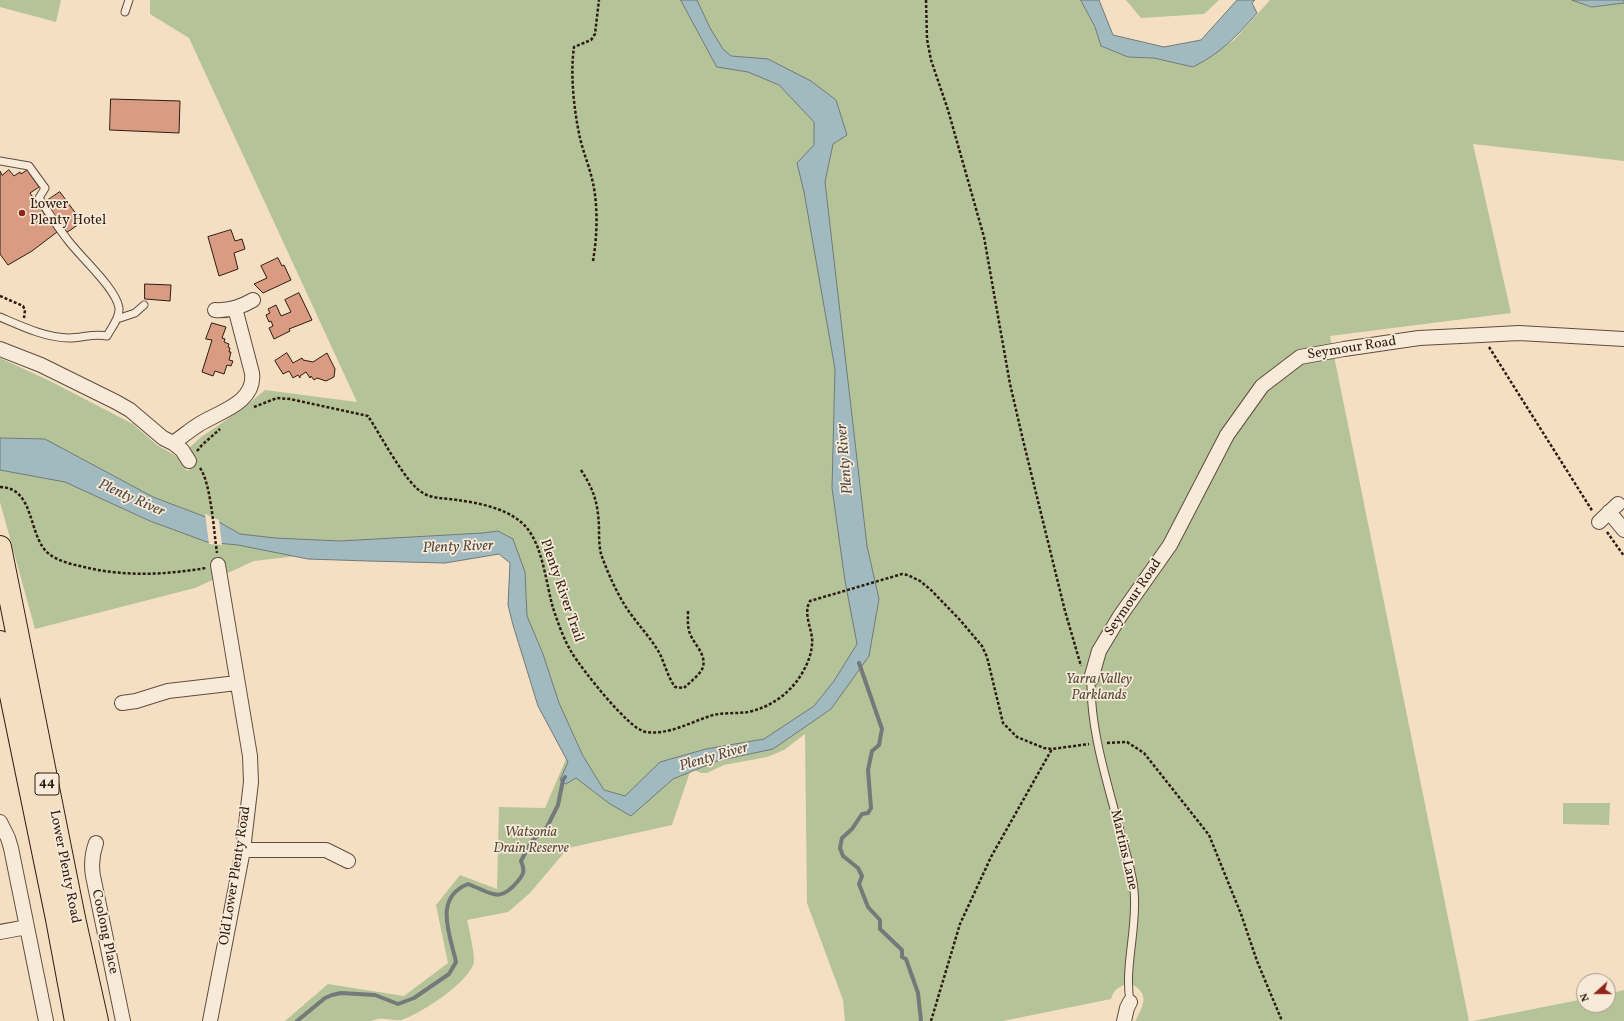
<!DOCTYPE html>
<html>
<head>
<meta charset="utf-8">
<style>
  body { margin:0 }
  #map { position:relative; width:1624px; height:1021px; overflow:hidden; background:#f4dfc3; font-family:Vollkorn,serif }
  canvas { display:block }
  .north { position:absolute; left:1576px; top:973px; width:40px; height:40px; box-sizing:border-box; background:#f8ead8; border:1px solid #a79788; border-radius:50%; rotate:249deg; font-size:11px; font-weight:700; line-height:16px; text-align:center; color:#2e1b11 }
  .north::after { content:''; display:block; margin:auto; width:14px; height:18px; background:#8f2418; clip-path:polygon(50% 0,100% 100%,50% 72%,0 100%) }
</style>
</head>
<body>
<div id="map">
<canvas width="1624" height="1021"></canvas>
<div class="north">N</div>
</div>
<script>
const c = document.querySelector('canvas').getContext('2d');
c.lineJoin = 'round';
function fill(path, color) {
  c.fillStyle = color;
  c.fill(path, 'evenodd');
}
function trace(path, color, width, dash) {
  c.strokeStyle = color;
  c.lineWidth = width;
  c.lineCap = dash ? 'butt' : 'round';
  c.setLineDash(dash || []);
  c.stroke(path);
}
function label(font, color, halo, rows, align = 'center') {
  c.font = font + ' Vollkorn,serif';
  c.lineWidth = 3.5;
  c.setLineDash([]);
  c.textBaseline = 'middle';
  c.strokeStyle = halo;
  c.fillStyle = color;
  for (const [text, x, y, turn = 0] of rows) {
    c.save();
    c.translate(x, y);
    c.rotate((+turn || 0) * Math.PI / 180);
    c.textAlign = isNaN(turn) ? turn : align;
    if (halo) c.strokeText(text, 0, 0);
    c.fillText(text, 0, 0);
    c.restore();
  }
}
fill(new Path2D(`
  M 0,0 L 61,0 L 56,22 L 0,7 Z
  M 150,0 L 1081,0 L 1095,27 L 1101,46 L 1128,57 L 1154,58 L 1193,67 L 1234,40 L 1270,0 L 1572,0 L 1592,7 L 1624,3 L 1624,161 L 1473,144 L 1511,313 L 1330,336 L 1469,1021 L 1135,1021 C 1144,1006 1150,993 1131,984 C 1120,985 1114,989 1111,999 L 1003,1021 L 845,1021 L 843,1000 L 807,903 L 805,734 L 784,750 L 767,757 L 724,765 L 707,773 L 701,773 L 694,770 L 690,772 L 672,825 L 568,848 L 530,893 L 508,912 L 467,920 C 469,928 475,956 474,962 C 470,982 419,1015 401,1020 C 391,1021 383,1016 371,1021 L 285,1021 L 328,984 L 404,996 L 448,963 L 436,905 L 460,875 L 497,889 L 499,807 L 545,808 L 566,759 L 538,706 L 513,625 L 508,605 L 510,563 L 499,554 L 445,563 L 308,559 L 297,556 L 254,561 L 195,588 L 35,629 L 0,502 L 0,358 L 50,381 L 133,424 L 157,445 L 176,456 L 187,471 L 195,465 L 188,449 L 201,437 L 244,408 L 265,390 L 357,402 L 189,38 L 150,14 Z
  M 1126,0 L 1219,0 L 1204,14 L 1141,18 Z
  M 1563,803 L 1610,803 L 1609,825 L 1563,824 Z
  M 1624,990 L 1624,1021 L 1473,1021 L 1584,999 L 1584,1005 L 1608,1005 L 1608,994 Z`), '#b5c399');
const water = new Path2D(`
  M 681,0 L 697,0 L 710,28 L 723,49 L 731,56 L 768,59 L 811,81 L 836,100 L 847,135 L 833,144 L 825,182 L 867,546 L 879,599 L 869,656 L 831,709 L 773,749 L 717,761 L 673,779 L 631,816 L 610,804 L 576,778 L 566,784 L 560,780 L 568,762 L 538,706 L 513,625 L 508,605 L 510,563 L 499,554 L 445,563 L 368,561 L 308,559 L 238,545 L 207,542 L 150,521 L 65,482 L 0,470 L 0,438 L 45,439 L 153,497 L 219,522 L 240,534 L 275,538 L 340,541 L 483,533 L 498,531 L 513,539 L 525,572 L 527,616 L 543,654 L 559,703 L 583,756 L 604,790 L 625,796 L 660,762 L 706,749 L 764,739 L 814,706 L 834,681 L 857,644 L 845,581 L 832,488 L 835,369 L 804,192 L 797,163 L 814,145 L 814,122 L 779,85 L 748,72 L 717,67 Z
  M 1081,0 L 1099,0 L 1113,35 L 1164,47 L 1201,40 L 1237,0 L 1255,0 L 1252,3 L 1257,13 C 1237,36 1221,53 1193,67 L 1154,58 L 1128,57 L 1101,46 L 1095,27 Z
  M 1572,0 L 1624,0 L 1624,3 L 1592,7 Z`);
fill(water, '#a1babf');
trace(water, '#737a79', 1);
fill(new Path2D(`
  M 205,514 L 219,520 L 222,545 L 209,544 Z`), '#f4dfc3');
trace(new Path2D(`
  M 859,663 L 882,729 L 879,745 L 872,751 L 868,770 L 871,808 L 868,813 L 862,814 L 852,829 L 842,838 L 840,848 L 843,856 L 858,868 L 862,876 L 859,884 L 868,907 L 880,920 L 880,929 L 902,950 L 902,957 L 906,959 L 918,993 L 921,1021
  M 297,1021 L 325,998 L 332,995 L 341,993 L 375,995 L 398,1004 L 414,998 L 449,974 L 456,962 C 450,934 433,898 468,884 C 492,893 499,904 518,881 C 524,874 525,870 521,861 L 531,842 L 547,827 L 558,805 L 563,780 L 565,777`), '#737a79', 4);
const building = new Path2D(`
  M 111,99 L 180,101 L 179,133 L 110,130 Z
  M 9,170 L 14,176 L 20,172 L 21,174 L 27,170 L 39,187 L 30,193 L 57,232 L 32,251 L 8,265 L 0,254 L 0,171 L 2,175 Z
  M 60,192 L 82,222 L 66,233 L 45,202 Z
  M 231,230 L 235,241 L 242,239 L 245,249 L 234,253 L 238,269 L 219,276 L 208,237 Z
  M 278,258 L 282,266 L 284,265 L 291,280 L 263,293 L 254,284 L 267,278 L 261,266 Z
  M 145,284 L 171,285 L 170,301 L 145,299 Z
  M 299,293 L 312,320 L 289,329 L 290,331 L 274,339 L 269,328 L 273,326 L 271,321 L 269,322 L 266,315 L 270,313 L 268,309 L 276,305 L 281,316 L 291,312 L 285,300 Z
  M 212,323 L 226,327 L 222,338 L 225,339 L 224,342 L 229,344 L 228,347 L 230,348 L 229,352 L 231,352 L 229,360 L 233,361 L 231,366 L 227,365 L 224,374 L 215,371 L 213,376 L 202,372 L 212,340 L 206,339 Z
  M 287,353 L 293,363 L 302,358 L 303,360 L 313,362 L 327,353 L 335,369 L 334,377 L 326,381 L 317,378 L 314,380 L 311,376 L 310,378 L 306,372 L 300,376 L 300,378 L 298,375 L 293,378 L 289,371 L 283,374 L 275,361 Z`);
fill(building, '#d99c83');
trace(building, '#2e1b11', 1);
const lane = new Path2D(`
  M 125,12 L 129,0
  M 0,161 L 29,166 L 45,188 L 39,198 C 48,212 57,226 67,239 C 80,257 116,288 119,308 C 120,318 111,328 107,336 C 94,333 82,338 69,338 C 46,338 21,326 0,317
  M 117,319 L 135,313 L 144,305
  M 1091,679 C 1090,730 1107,781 1120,831 C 1125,850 1132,870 1134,890 C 1138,927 1124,965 1130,1002`);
const street = new Path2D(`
  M 215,310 C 228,311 241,307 253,300
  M 0,349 L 41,365 L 116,402 L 130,410 L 163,438 L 173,443 C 182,437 190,430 198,425 C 218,412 256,403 252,373 L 235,308
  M 173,443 L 182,450 L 189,461
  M 1609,512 L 1624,530
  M 1599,522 L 1618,504
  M 1091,679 L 1099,651 L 1120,616 L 1170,545 L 1227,435 L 1262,386 L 1300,357 L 1344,349 L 1419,338 L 1481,335 L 1519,333 L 1624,339
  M 122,703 L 136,701 L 168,691 L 237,683
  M 0,822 L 8,838 L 11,848 L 46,1021
  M 96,843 C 92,854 91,864 93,876 L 123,1021
  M 243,850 L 326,850 L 348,861
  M 0,932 L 27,927
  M 210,1021 L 243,850 L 251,782 L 250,756 L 218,565
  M 1124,1021 L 1127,1008 L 1130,1002`);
const primary = new Path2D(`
  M 0,547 L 74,918 L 97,1021
  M 0,642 L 57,919 L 76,1021`);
trace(lane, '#604c3e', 9);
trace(street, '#604c3e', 16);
trace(primary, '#2e1b11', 24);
trace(new Path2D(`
  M 926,0 L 927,39 L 931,60 L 948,110 L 984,237 L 1010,384 L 1023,440 L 1065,611 L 1081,666
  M 593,261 C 597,237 598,212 594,188 C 591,171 584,155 580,138 C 574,111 570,74 574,47 L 591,40 L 595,34 L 599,0
  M 0,296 L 23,306 L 25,310 L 24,318
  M 1489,347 L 1593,512
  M 254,407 L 277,398 L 290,399 L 368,416 C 380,434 406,484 423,493 C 433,499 445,498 457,500 C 480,503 511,509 527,528 C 543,548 546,583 553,608 C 558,623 564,640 572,653 C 582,669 629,730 646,732 C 668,735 689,723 710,716 C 722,712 736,714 748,712 C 771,707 789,694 801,675 C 807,665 811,656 812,645 C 814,631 802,615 810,601 L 902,574 L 908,575 L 920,581 L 931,590 L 960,620 L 982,646 L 987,657 L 1003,723 L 1017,737 L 1044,748 L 1052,749 L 1089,744
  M 197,451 L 202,445 L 220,429
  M 200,468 C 211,483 214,533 217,553
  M 581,470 C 594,490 598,503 599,527 C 599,536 599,546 601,554 C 607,571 615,589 624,604 C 635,622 650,636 660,654 C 665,665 668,677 675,687 L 684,688 C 690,682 700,675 703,667 C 706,655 696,646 691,636 C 687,628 688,620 688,611
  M 0,487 C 36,488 27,536 49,554 C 57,560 69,564 80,566 C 122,577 164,575 206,568
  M 1607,532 L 1624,556
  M 1107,743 L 1127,742 L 1144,753 L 1209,835 L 1241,914 L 1257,961 L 1282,1021
  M 931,1021 L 960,924 L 991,857 L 1052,749`), '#2e1b11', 2.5, [3, 2]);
trace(lane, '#f8ead8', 7);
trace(street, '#f8ead8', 14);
trace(primary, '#f4dfc3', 22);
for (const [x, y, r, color] of [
  [22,213,4,"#8f2418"]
]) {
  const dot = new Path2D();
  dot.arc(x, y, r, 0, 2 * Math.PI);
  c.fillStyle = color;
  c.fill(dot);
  trace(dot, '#f8ead8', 1.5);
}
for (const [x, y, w] of [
  [47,784,24]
]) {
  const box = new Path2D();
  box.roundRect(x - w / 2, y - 11, w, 22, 3);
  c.fillStyle = '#f8ead8';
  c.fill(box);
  trace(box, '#2e1b11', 1);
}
label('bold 13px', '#2e1b11', null, [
  ["44",47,784]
]);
label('14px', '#2e1b11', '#f8ead8', [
  ["Lower",30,205],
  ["Plenty Hotel",30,221]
], 'left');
label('14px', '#2e1b11', '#f8ead8', [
  ["Seymour Road",1352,349,-9],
  ["Plenty River Trail",561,591,71],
  ["Seymour Road",1134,598,-56],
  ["Martins Lane",1123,850,77],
  ["Lower Plenty Road",64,867,79],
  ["Old Lower Plenty Road",236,876,-81],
  ["Coolong Place",104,932,78]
]);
label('italic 14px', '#564d3a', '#f8ead8', [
  ["Yarra Valley",1099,680],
  ["Parklands",1099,696],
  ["Watsonia",531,833],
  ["Drain Reserve",531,849]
]);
label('italic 15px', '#504b45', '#f8ead8', [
  ["Plenty River",846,459,-95],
  ["Plenty River",131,499,24],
  ["Plenty River",458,548,-2],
  ["Plenty River",714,758,-16]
]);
</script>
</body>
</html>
